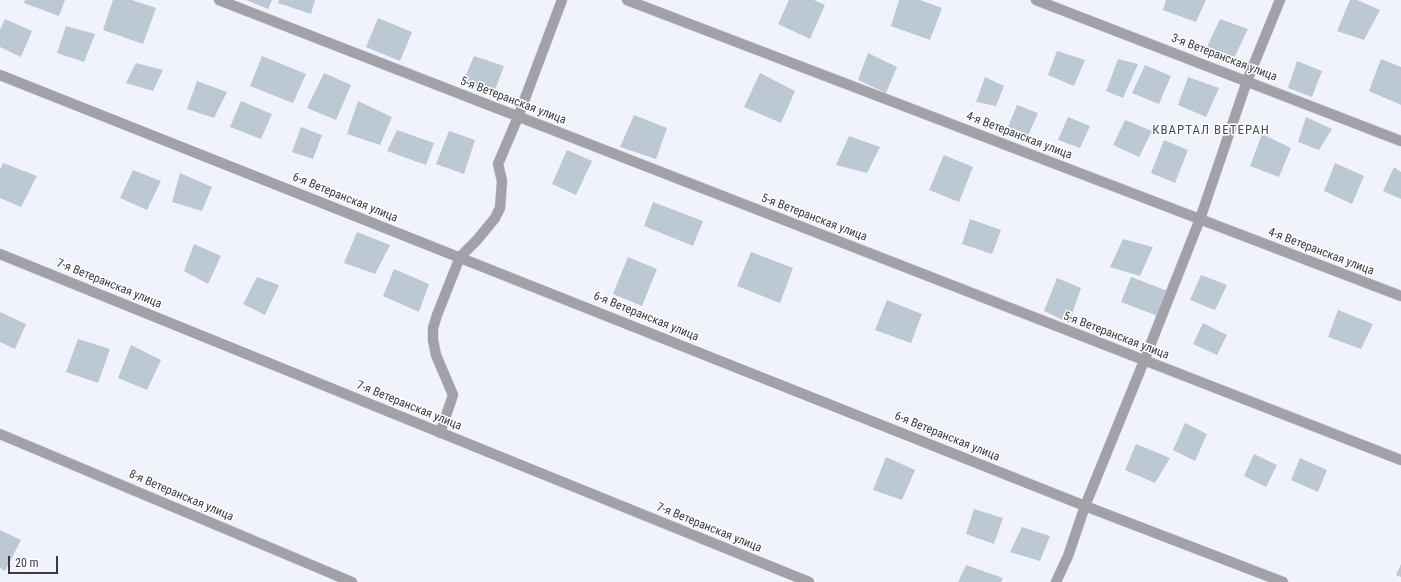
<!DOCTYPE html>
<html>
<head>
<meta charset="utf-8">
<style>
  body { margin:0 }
  #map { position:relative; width:1401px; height:582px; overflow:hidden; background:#f0f3fc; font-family:"Roboto Condensed",sans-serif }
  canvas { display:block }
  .scale { position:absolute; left:8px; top:556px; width:50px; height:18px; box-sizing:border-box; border:2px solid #393b41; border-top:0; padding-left:5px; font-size:12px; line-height:14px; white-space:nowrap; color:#393b41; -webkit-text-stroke:3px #fff; paint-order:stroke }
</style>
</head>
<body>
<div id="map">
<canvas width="1401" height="582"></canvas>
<div class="scale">20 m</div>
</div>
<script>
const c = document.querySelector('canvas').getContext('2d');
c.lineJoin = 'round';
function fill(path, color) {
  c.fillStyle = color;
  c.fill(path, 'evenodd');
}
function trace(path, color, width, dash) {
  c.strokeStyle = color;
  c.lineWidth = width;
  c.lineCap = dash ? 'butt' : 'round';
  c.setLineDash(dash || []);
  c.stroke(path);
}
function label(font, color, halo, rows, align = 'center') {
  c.font = font + ' "Roboto Condensed",sans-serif';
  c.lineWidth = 3;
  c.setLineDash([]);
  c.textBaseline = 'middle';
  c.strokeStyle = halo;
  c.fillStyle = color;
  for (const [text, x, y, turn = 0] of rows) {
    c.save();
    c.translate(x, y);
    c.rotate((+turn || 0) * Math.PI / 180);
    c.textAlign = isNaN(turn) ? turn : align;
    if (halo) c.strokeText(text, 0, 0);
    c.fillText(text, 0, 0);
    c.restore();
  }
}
fill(new Path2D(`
  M 25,0 L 65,0 L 59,16 L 24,3 Z
  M 113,0 L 132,0 L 156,8 L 143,44 L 103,30 Z
  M 246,0 L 272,0 L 268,9 Z
  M 279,0 L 315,0 L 311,14 L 278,3 Z
  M 789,0 L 814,0 L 825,5 L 810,39 L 778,24 Z
  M 899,0 L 920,0 L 942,8 L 930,40 L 891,26 Z
  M 1166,0 L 1206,0 L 1196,22 L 1163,10 Z
  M 1350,0 L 1357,0 L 1380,10 L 1364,40 L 1337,31 Z
  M 378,18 L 412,32 L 400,61 L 366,47 Z
  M 5,19 L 32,31 L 21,57 L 0,47 L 0,30 Z
  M 1220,19 L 1248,29 L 1233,60 L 1207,47 Z
  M 66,26 L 95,34 L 84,62 L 57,53 Z
  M 1057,51 L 1085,60 L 1074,86 L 1048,75 Z
  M 868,53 L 897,67 L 886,93 L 858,80 Z
  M 262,56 L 306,74 L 293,103 L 250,86 Z
  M 474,56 L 504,66 L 494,93 L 463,82 Z
  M 1118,59 L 1138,64 L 1123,98 L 1106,91 Z
  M 1381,59 L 1401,67 L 1401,105 L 1369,91 Z
  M 1297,61 L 1322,71 L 1312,97 L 1288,88 Z
  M 136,63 L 163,70 L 153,91 L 126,83 Z
  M 1145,65 L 1171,76 L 1159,104 L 1132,93 Z
  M 324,73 L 351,85 L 336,120 L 307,108 Z
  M 760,73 L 795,91 L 781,123 L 744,107 Z
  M 985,77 L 1004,86 L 996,106 L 976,102 Z
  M 1188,77 L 1219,88 L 1206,117 L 1178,105 Z
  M 197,81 L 227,92 L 214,118 L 187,109 Z
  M 241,101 L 272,114 L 261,139 L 230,127 Z
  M 358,101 L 392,117 L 380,145 L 347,134 Z
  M 1017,105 L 1038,113 L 1027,138 L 1007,129 Z
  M 634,115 L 667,128 L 656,159 L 620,147 Z
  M 1068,117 L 1090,126 L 1080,148 L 1058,140 Z
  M 1306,117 L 1332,129 L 1319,150 L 1298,142 Z
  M 1125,120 L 1152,131 L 1139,157 L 1113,145 Z
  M 301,127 L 322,135 L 313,159 L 292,152 Z
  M 397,130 L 434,143 L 426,165 L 387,151 Z
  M 449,131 L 475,140 L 464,174 L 436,164 Z
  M 1262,134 L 1291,148 L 1279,177 L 1250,166 Z
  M 849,136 L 880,147 L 867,173 L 836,165 Z
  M 1164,140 L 1188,150 L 1175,183 L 1151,173 Z
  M 567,150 L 592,161 L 576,195 L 552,184 Z
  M 944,155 L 973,167 L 959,202 L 929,190 Z
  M 3,163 L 37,176 L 21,207 L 0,198 L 0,170 Z
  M 1335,163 L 1364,176 L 1352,204 L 1324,191 Z
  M 1394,167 L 1401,172 L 1401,199 L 1383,191 Z
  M 133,170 L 161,181 L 147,210 L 120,198 Z
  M 180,173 L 212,187 L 202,211 L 172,202 Z
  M 653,202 L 703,221 L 693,246 L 644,226 Z
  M 970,219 L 1001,230 L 992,254 L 962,244 Z
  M 357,232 L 390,245 L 375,274 L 344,263 Z
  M 1123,239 L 1153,247 L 1140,276 L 1110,267 Z
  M 194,244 L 221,256 L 208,284 L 184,271 Z
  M 751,252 L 793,268 L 780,303 L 737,286 Z
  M 628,257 L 657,269 L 642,306 L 613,294 Z
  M 394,269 L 429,284 L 419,312 L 383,296 Z
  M 1201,275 L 1227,285 L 1215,310 L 1190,300 Z
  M 257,277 L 279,285 L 265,315 L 243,304 Z
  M 1131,277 L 1168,291 L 1158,316 L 1121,302 Z
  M 1057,278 L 1081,288 L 1069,323 L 1044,311 Z
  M 887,300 L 922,314 L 911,343 L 875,330 Z
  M 1338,310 L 1373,324 L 1361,349 L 1328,337 Z
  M 0,312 L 26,324 L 15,349 L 0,342 Z
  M 1203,323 L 1227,335 L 1217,355 L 1193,344 Z
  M 78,339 L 110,349 L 98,383 L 66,372 Z
  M 131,345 L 161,360 L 147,390 L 118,378 Z
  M 1185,423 L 1207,434 L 1195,461 L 1173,450 Z
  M 1136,444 L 1170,458 L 1155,483 L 1125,470 Z
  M 1254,454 L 1277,465 L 1266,487 L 1244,476 Z
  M 886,457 L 915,470 L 902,500 L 873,490 Z
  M 1300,458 L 1327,470 L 1318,492 L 1291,480 Z
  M 974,509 L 1003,518 L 994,544 L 966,534 Z
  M 1022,527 L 1050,536 L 1040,561 L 1010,552 Z
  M 0,530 L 21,540 L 5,571 L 0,568 Z
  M 1401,564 L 1401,577 L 1396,575 Z
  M 966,565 L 1003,578 L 1001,582 L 958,582 Z`), '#bdc8d5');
const minor = new Path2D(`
  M 219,0 L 1401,460
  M 627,0 L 1401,296
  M 1036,0 L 1401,141
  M 0,75 L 1085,506 L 1283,582
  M 0,254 L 809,582
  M 440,433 L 453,395 L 436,355 L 433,340 L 433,328 L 437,315 L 460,257 L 477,240 L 495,218 L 500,208 L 502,181 L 498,164 L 518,117 L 562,0
  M 0,434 L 352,582
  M 1056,582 L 1068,556 L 1085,506 L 1144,361 L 1200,219 L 1247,81 L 1280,0`);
trace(minor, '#cbced7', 11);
trace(minor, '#a2a1a7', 10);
label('12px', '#393b41', '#fff', [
  ["3-я Ветеранская улица",1224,58,21],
  ["5-я Ветеранская улица",513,101,21],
  ["4-я Ветеранская улица",1019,136,21],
  ["6-я Ветеранская улица",345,198,22],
  ["5-я Ветеранская улица",814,218,21],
  ["4-я Ветеранская улица",1321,252,21],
  ["7-я Ветеранская улица",109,284,22],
  ["6-я Ветеранская улица",646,317,22],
  ["5-я Ветеранская улица",1116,336,21],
  ["7-я Ветеранская улица",409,406,22],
  ["6-я Ветеранская улица",947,437,22],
  ["8-я Ветеранская улица",181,496,23],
  ["7-я Ветеранская улица",709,528,22]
]);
c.letterSpacing = '1px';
label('13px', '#484c59', '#fff', [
  ["КВАРТАЛ ВЕТЕРАН",1211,131]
]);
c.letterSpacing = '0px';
</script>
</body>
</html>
